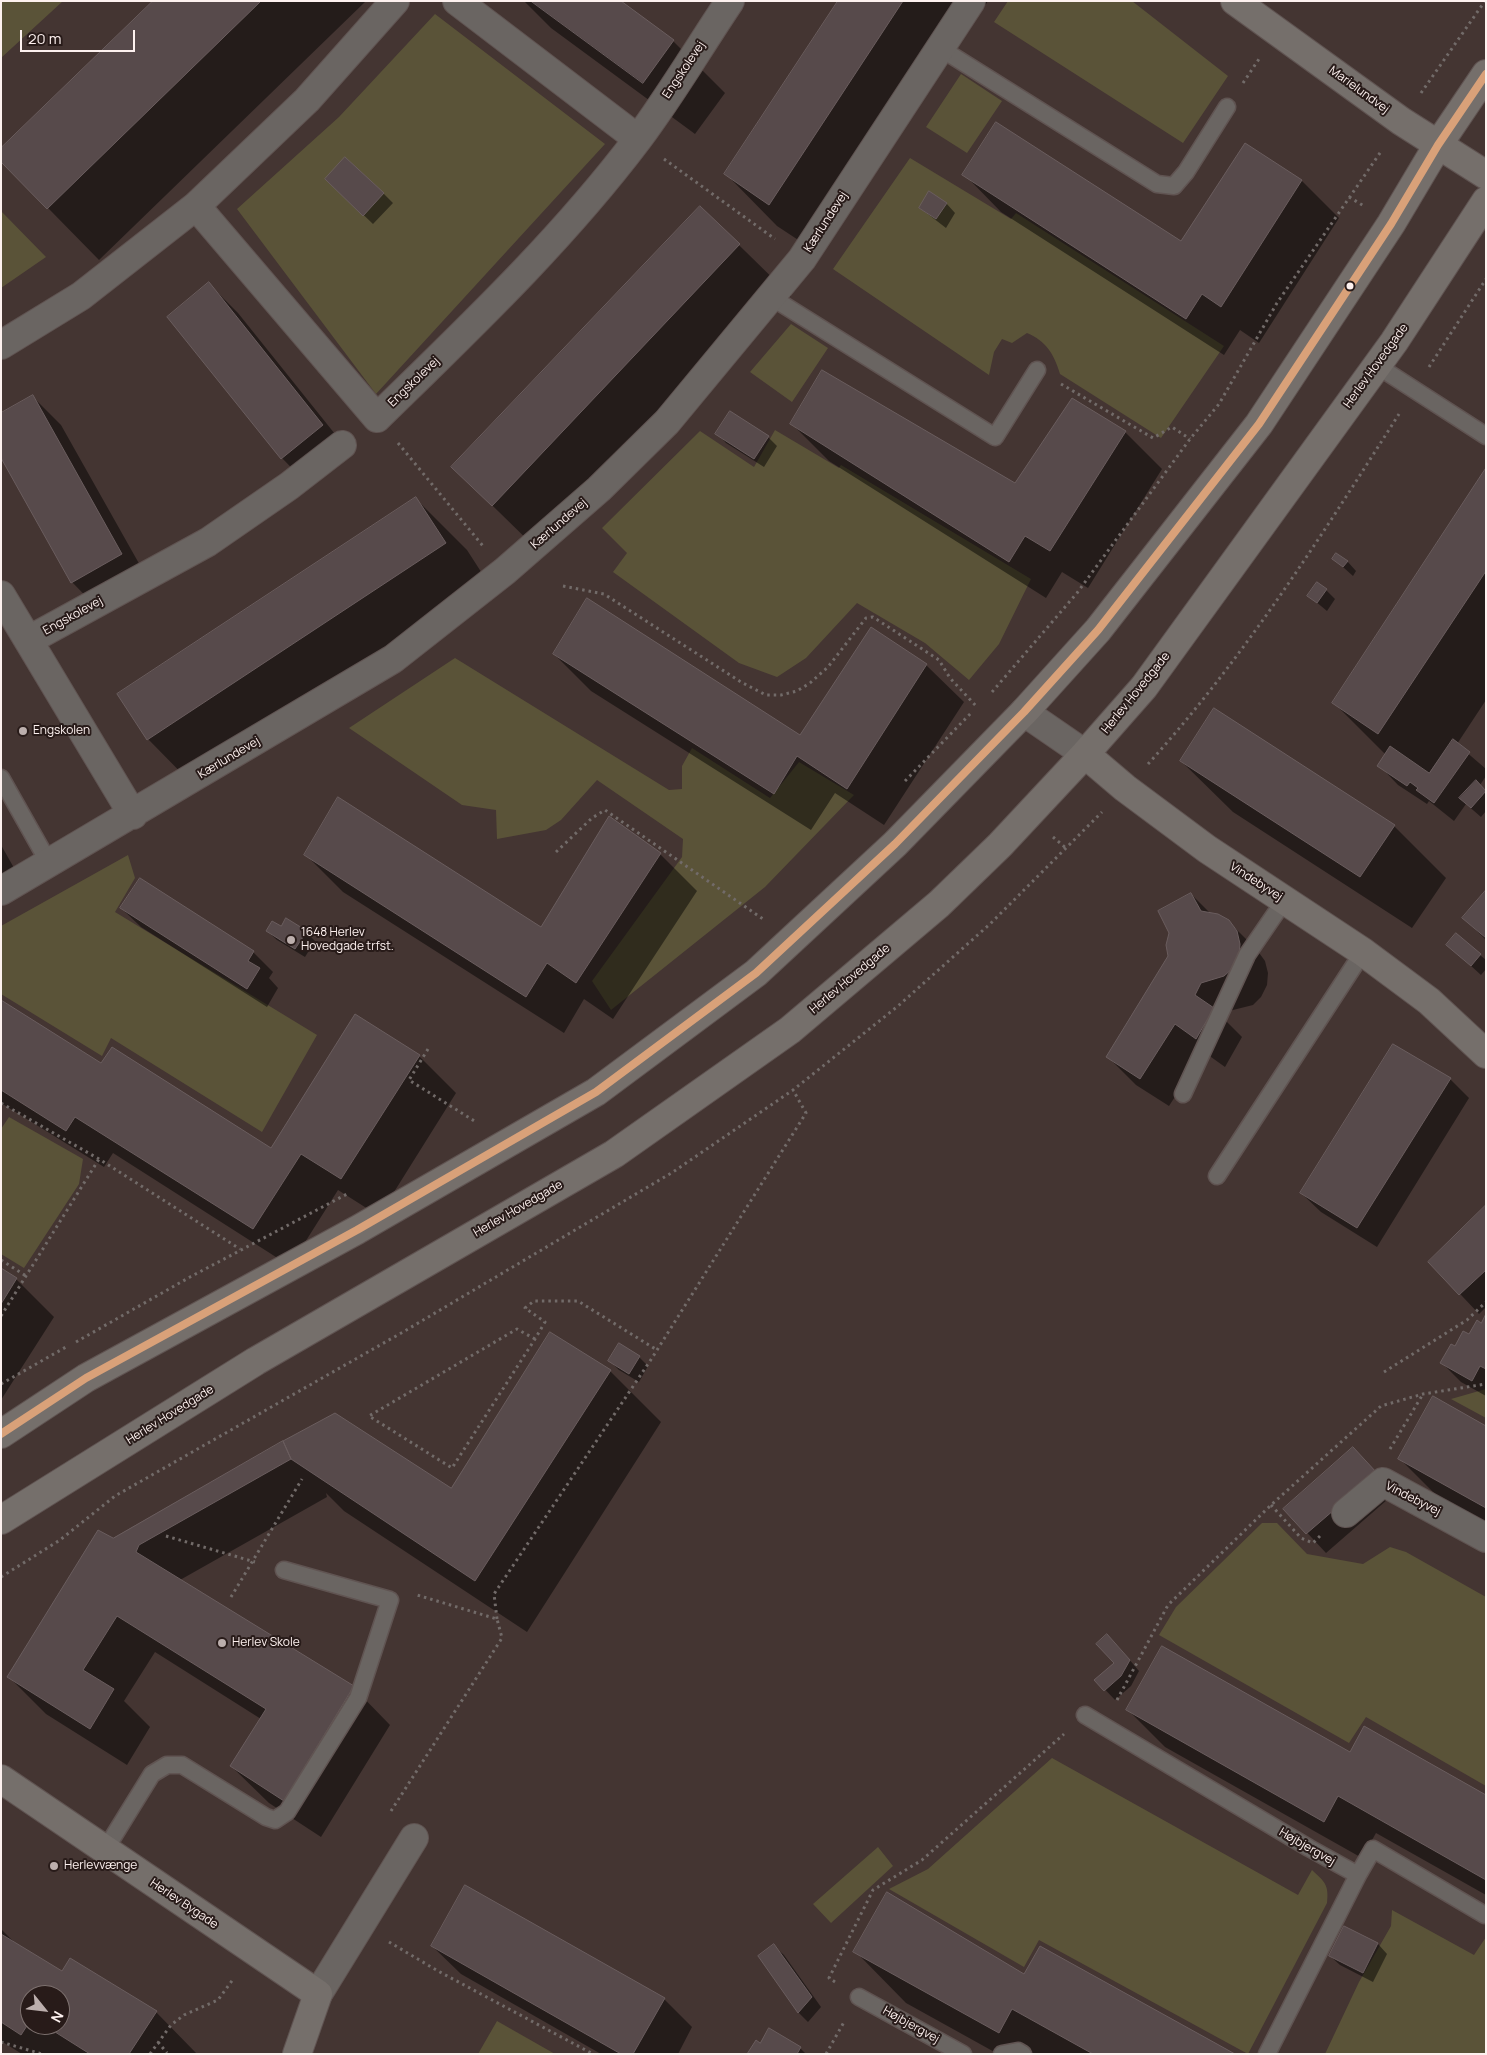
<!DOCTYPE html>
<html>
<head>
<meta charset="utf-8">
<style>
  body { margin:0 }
  #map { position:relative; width:1487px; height:2055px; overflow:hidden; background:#443532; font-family:Manrope,sans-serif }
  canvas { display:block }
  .frame { position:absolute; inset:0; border:2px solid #fdf1ef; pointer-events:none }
  .north { position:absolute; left:20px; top:1985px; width:50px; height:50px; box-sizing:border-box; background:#281b19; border:1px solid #7d716f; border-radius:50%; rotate:119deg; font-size:14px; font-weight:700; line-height:20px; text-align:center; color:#fdf1ef }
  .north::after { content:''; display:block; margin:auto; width:18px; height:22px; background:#bcafad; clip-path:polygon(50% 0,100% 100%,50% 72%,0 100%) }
  .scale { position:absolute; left:20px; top:30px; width:115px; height:22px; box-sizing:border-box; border:2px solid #fdf1ef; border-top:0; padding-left:6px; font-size:15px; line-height:18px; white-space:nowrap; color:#fdf1ef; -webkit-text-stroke:4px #281b19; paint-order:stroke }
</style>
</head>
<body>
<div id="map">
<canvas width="1487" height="2055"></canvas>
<div class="frame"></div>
<div class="north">N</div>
<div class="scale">20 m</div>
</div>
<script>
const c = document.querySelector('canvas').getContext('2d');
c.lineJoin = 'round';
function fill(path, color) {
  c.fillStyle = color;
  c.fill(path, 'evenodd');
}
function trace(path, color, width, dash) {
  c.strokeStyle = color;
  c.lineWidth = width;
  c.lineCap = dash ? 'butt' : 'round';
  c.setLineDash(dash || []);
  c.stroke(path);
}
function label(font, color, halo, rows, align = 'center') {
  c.font = font + ' Manrope,sans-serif';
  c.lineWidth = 4;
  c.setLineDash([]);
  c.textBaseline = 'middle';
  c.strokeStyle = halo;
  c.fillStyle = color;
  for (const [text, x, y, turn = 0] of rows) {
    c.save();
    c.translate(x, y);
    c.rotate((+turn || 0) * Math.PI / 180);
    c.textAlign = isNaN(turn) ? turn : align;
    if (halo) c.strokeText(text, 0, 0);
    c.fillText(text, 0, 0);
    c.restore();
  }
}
fill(new Path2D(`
  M 1,1 L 63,1 L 1,58 Z
  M 1008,1 L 1132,1 L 1228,76 L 1183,143 L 994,22 Z
  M 435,14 L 605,144 L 376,394 L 237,209 L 339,117 Z
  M 961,74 L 1002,101 L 967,153 L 926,127 Z
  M 910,158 L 1011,219 L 1016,213 L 1224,346 L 1161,438 L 1060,374 C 1054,354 1046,341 1027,333 L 1012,343 L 1002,339 L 994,352 L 989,375 L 833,269 Z
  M 1,211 L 46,257 L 1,288 Z
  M 791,324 L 828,348 L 792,402 L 750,372 Z
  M 775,430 L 839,468 L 841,465 L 1031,579 L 999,644 L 969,680 L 925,643 L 857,603 L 806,658 L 777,677 L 739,663 L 613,572 L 627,553 L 602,528 L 700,431 L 754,467 Z
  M 455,658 L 669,790 L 682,789 L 682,766 L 692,748 L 770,798 L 799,762 L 854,795 L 765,887 L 611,1010 L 592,981 L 682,857 L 683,839 L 597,780 L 561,820 L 546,830 L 497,839 L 496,810 L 462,805 L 349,728 Z
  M 128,855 L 135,878 L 115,912 L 317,1035 L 262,1132 L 111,1038 L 102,1056 L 1,994 L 1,926 Z
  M 9,1117 L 83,1159 L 79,1184 L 24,1268 L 1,1254 L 1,1129 Z
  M 1486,1389 L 1486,1418 L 1451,1399 Z
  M 1262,1523 L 1277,1523 L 1307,1554 L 1363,1564 L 1390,1547 L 1406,1552 L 1486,1597 L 1486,1786 L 1366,1717 L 1349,1743 L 1159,1635 L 1176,1607 Z
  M 1052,1758 L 1298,1895 L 1312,1870 C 1325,1882 1329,1885 1327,1903 L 1248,2054 L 1039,1940 L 1024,1967 L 889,1889 L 928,1869 Z
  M 878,1847 L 893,1866 L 831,1923 L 813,1904 Z
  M 1392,1910 L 1474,1955 L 1486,1937 L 1486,2054 L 1325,2054 L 1359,1982 L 1391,1926 Z
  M 497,2021 L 555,2054 L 478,2054 Z`), '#5a5338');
fill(new Path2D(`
  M 154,1 L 366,1 L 99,260 L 1,160 Z
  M 524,1 L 619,1 L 673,41 L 725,93 L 695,134 L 551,28 Z
  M 839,1 L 988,1 L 821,255 L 777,226 L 726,174 Z
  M 1245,145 L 1302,181 L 1339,218 L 1259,343 L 1240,330 L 1224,355 L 1001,212 L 964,174 L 1182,242 Z
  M 326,179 L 384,194 L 393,203 L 373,224 Z
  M 946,203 L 955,213 L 946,228 L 920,208 Z
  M 700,207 L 791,296 L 544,556 L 453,467 Z
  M 209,284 L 238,313 L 351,454 L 310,487 L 282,458 Z
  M 33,397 L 61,425 L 150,583 L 100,611 L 72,582 Z
  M 792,424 L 1016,485 L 1125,432 L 1162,469 L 1088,588 L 1062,572 L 1046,598 L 829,461 Z
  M 717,433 L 768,437 L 777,446 L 764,467 L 726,443 Z
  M 1486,470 L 1486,700 L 1457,744 L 1486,769 L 1486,776 L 1480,785 L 1486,791 L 1486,811 L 1481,817 L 1466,804 L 1454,821 L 1429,801 L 1427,804 L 1398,785 L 1379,765 L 1386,755 L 1334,703 Z
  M 416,499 L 467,550 L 496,595 L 199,791 L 148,739 Z
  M 1334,559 L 1347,561 L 1356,571 L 1353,576 Z
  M 1326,590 L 1335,599 L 1327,611 L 1309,596 Z
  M 554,654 L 801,737 L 926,665 L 964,702 L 884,825 L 835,793 L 811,830 L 591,691 Z
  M 1214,710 L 1394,826 L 1446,878 L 1412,928 L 1233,812 L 1181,761 Z
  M 1,845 L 18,875 L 1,884 Z
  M 660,854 L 697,891 L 613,1019 L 584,999 L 564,1033 L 343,892 L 306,855 L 541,928 Z
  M 140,880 L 253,952 L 273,972 L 269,978 L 278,988 L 267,1007 L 141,927 L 121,908 Z
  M 1486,892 L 1486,940 L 1464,918 Z
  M 1191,894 L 1211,914 L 1228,921 L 1257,950 L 1265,961 L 1268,973 L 1267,985 L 1261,997 L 1253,1005 L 1229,1011 L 1225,1020 L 1242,1037 L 1225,1067 L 1204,1052 L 1169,1106 L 1136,1085 L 1107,1056 L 1169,956 Z
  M 281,927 L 306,932 L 315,941 L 305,957 L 277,940 L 267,931 Z
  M 1456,935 L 1486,960 L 1486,969 L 1481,975 L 1448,945 Z
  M 1,1001 L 102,1065 L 271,1150 L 419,1056 L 456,1093 L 379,1216 L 338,1190 L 290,1266 L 113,1153 L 104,1167 L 1,1103 Z
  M 1450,1079 L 1469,1098 L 1377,1247 L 1321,1212 L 1301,1193 Z
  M 1486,1207 L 1486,1307 L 1479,1314 L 1430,1262 Z
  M 1,1270 L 16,1279 L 54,1317 L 1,1400 Z
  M 1486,1317 L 1486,1396 L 1461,1382 L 1442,1363 L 1482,1324 Z
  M 639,1357 L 648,1366 L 639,1382 L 619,1370 L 610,1361 Z
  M 610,1371 L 661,1422 L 527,1632 L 344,1511 L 326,1493 L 327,1497 L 180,1580 L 353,1687 L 390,1725 L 321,1837 L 269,1803 L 231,1766 L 261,1719 L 155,1652 L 124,1701 L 150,1727 L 127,1765 L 46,1714 L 9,1677 L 113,1539 L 284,1442 L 452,1489 Z
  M 1486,1427 L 1486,1530 L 1451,1510 L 1399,1458 Z
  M 1395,1493 L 1326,1553 L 1285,1509 Z
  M 1117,1645 L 1139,1671 L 1131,1686 L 1115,1700 L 1096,1680 L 1116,1664 Z
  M 1128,1710 L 1350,1753 L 1486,1797 L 1486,1895 L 1376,1833 L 1362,1858 L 1165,1747 Z
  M 1344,1928 L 1378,1944 L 1387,1954 L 1373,1982 L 1340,1965 L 1330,1956 Z
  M 1,1929 L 16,1944 L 62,1973 L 156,2012 L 197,2054 L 22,2054 L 1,2041 ZM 30,1995 L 60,1995 L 60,2025 L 30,2025 Z
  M 432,1946 L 664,1999 L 692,2027 L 678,2054 L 601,2054 L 461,1974 Z
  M 774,1946 L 784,1955 L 821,2007 L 808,2022 L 799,2013 L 760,1956 Z
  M 855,1951 L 1025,1976 L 1233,2054 L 998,2054 L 906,2003 Z
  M 761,2045 L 800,2048 L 806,2054 L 749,2054 Z`), '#0007');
const building = new Path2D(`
  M 153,1 L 261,1 L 47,209 L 1,162 L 1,148 Z
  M 531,1 L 621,1 L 674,40 L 643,83 Z
  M 838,1 L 903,1 L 769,205 L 724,174 Z
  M 996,122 L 1181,241 L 1245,143 L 1302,180 L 1221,307 L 1202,294 L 1186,319 L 962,175 Z
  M 345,157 L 384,193 L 363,216 L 325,179 Z
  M 929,191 L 947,203 L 936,219 L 919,208 Z
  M 700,206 L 740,244 L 492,506 L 451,467 Z
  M 209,282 L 323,425 L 281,459 L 167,317 Z
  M 822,370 L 1015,483 L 1072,398 L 1126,431 L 1050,551 L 1025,536 L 1009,562 L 790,424 Z
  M 33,395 L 122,554 L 71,583 L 1,458 L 1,413 Z
  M 730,411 L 769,436 L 754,459 L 715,434 Z
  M 1486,468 L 1486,571 L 1378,734 L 1332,703 Z
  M 416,497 L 446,543 L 147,740 L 117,694 Z
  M 1336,553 L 1348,561 L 1343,567 L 1332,559 Z
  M 1317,582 L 1327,589 L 1317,603 L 1307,596 Z
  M 587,598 L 800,735 L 871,627 L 927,664 L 847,789 L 797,756 L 774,794 L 553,654 Z
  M 1214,708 L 1395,825 L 1360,877 L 1180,761 Z
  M 1453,739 L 1470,752 L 1434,803 L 1416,790 L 1418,788 L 1410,782 L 1407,786 L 1377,766 L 1390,746 L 1429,773 Z
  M 1476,780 L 1486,791 L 1471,808 L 1459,798 Z
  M 338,797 L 541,927 L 609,816 L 661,853 L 576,983 L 547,963 L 526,997 L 304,855 Z
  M 140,878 L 254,951 L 248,961 L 260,968 L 247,989 L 120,908 Z
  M 1486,890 L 1486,938 L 1462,918 Z
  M 1191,893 L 1201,911 L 1218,914 L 1229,920 L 1237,931 L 1240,944 L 1239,956 L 1233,968 L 1224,976 L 1201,983 L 1195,995 L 1214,1008 L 1196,1039 L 1175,1024 L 1140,1079 L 1106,1057 L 1168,956 L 1166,945 L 1169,933 L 1158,911 Z
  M 286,918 L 307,931 L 295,949 L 266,931 L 272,921 L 281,926 Z
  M 1456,933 L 1481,954 L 1471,966 L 1446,945 Z
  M 1,1000 L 101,1063 L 112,1047 L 271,1148 L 355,1014 L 420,1055 L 341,1179 L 301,1154 L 253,1229 L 75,1117 L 66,1131 L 1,1090 Z
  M 1393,1044 L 1451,1078 L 1357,1228 L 1300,1193 Z
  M 1486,1205 L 1486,1270 L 1459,1295 L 1428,1262 Z
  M 1,1268 L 17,1278 L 1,1304 Z
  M 1486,1314 L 1486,1369 L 1480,1366 L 1472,1381 L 1440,1363 L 1451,1344 L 1455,1346 L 1463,1331 L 1469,1334 L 1477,1320 L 1481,1323 Z
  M 550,1332 L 611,1370 L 475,1581 L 291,1459 L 283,1441 L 335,1413 L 451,1488 Z
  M 619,1343 L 640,1356 L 629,1374 L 608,1361 Z
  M 1433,1396 L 1486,1426 L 1486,1508 L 1398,1459 Z
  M 283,1441 L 291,1459 L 139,1545 L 136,1552 L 354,1686 L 284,1801 L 230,1766 L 266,1709 L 117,1616 L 83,1670 L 114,1689 L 90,1729 L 7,1677 L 98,1530 L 113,1538 Z
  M 1353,1447 L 1377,1473 L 1306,1534 L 1283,1509 Z
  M 1107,1634 L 1130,1660 L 1121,1676 L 1104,1691 L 1094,1680 L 1114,1663 L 1096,1644 Z
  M 1162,1646 L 1350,1752 L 1364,1726 L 1486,1795 L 1486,1880 L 1338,1796 L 1324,1822 L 1126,1710 Z
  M 465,1885 L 665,1998 L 633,2054 L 621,2054 L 431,1946 Z
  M 887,1892 L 1024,1974 L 1040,1946 L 1235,2054 L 1093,2054 L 1012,2009 L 999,2033 L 853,1952 Z
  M 1344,1926 L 1378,1943 L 1363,1973 L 1329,1956 Z
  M 1,1934 L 62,1971 L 70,1958 L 157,2011 L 129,2054 L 90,2054 L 44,2025 L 60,2025 L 60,1995 L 30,1995 L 30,2021 L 21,2035 L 1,2022 Z
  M 774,1944 L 812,1997 L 798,2013 L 758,1956 Z
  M 769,2028 L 801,2047 L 797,2054 L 747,2054 L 756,2040 L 760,2043 Z`);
fill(building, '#574a4b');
trace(building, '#6a5d5e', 1);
const lane = new Path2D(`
  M 940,48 L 1157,184 L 1174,186 L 1186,172 L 1227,107
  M 771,297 L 995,437 L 1037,370
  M 1376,365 L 1486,436
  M 1,778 L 49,863
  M 1183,1094 L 1247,955 L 1284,901
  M 1217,1176 L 1363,952
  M 1085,1715 L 1309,1848 L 1358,1875 L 1267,2054
  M 105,1850 L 152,1774 L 167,1765 L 182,1765 L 266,1817 L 275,1820 L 287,1812 L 358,1698 L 390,1600 L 284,1570
  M 1358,1875 L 1373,1849 L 1485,1915
  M 859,1997 L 963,2054
  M 1002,2054 L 1018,2051 L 1023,2054`);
const street = new Path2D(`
  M 457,1 L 638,139
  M 196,206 L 377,418 C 468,329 561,241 638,139 C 671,95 699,47 730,1
  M 1,345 L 81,296 L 196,206 L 307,100 L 395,1
  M 1,595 L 133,815
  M 29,640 L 208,542 L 289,486 L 342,445
  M 1024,712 L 1085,754
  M 1,891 L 393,659 L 505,571 L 599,489 L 667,422 L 802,259 L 971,1
  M 1346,1513 L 1383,1482 L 1486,1538
  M 318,1994 L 414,1838`);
const secondary = new Path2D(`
  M 1235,1 L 1401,121 L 1486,175
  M 1085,754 L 1125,788 L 1207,849 L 1363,952 L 1429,1001 L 1486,1054
  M 1,1434 L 86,1378 L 357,1230 L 596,1092 L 756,973 L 895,844 L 1024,712 L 1098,630 L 1259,424 L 1391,224 L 1438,145 L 1486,74
  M 1,1520 L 256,1361 L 614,1154 L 790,1030 L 939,904 L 1000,845 L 1085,754 L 1144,687 L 1394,342 L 1486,201
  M 1,1779 L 318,1994 L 297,2054`);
trace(lane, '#605452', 19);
trace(street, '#605452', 30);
trace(secondary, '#605452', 30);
trace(new Path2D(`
  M 1243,83 L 1259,59
  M 1421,93 L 1485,1
  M 664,159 L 775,239
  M 1349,197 L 1364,206
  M 1429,367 L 1486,279
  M 1061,384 L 1153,438 L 1172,427 L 1190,439
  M 398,443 L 483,546
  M 563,586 L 604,594 L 741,682 L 766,695 L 781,695 L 797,691 L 810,683 L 828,667 L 866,618 L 873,617 L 939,660 L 950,678 L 977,707
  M 992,692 L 1077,593 L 1190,439 L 1219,404 L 1277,303 L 1382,150
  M 1148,764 C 1245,657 1322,535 1399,414
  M 905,781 L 972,712
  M 1053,837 L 1067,849
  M 556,852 L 592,818 L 605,810 L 763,919
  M 428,1049 L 409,1080 L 476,1122
  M 1,1103 L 99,1159 L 240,1249
  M 1,1260 L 26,1276
  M 1,1316 L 99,1159
  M 535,1339 L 517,1329 L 369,1416 L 452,1468 L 535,1339 L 545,1322 L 525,1308 L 534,1301 L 578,1301 L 657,1350
  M 76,1342 L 190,1277 L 347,1194
  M 1384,1372 L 1467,1320 L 1486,1302
  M 1,1384 L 66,1347
  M 1390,1449 L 1423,1394
  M 1271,1505 L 1301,1538 L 1313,1543 L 1322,1534
  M 166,1536 L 255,1562
  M 1,1577 L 60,1540 L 115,1496 L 403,1332 L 673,1172 L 793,1090 L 898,1006 L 990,924 L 1102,812
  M 231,1597 L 302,1479
  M 497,1619 L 494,1594 L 652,1358 L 806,1113 L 793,1090
  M 1117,1700 L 1168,1605 L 1271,1505 L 1381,1406 L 1423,1394 L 1486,1384
  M 391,1811 L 502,1638 L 497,1619 L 417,1595
  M 389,1942 L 438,1971 L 593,2054
  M 835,1982 L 829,1978 L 873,1890 L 922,1860 L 1064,1734
  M 1,2042 L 42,2054
  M 158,2042 L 167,2053
  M 150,2054 L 171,2025 L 184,2015 L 218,2000 L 234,1978
  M 826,2054 L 844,2022`), '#726b69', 3, [2.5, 4]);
trace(lane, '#6a6562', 16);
trace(street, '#6a6562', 28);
trace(secondary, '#756f6b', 28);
trace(new Path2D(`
  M 1,1434 L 86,1378 L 357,1230 L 596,1092 L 756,973 L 895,844 L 1024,712 L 1098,630 L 1259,424 L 1391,224 L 1438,145 L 1486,74`), '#d9a179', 8);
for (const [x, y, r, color] of [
  [1350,286,4.5,"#fdf1ef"],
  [23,731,5,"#bcafad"],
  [291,940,5,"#bcafad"],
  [222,1643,5,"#bcafad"],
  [54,1866,5,"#bcafad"]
]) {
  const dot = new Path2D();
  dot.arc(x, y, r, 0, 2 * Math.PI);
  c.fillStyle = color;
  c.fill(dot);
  trace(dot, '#281b19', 2);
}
label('12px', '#fdf1ef', '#281b19', [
  ["Engskolevej",684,70,-56],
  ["Marielundvej",1359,90,36],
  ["Kærlundevej",826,222,-57],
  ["Herlev Hovedgade",1376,366,-54],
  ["Engskolevej",414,382,-44],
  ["Kærlundevej",559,524,-41],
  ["Engskolevej",73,616,-29],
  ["Herlev Hovedgade",1136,693,-51],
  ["Kærlundevej",229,758,-31],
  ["Vindebyvej",1256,882,33],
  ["Herlev Hovedgade",850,979,-40],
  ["Herlev Hovedgade",518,1209,-30],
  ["Herlev Hovedgade",170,1415,-32],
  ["Vindebyvej",1413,1499,27],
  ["Højbjergvej",1307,1847,30],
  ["Herlev Bygade",184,1904,34],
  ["Højbjergvej",911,2025,29]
]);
label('12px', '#fdf1ef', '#281b19', [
  ["Engskolen",33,731],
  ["1648 Herlev",301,933],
  ["Hovedgade trfst.",301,947],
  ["Herlev Skole",232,1643],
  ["Herlevvænge",64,1866]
], 'left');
</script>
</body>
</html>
